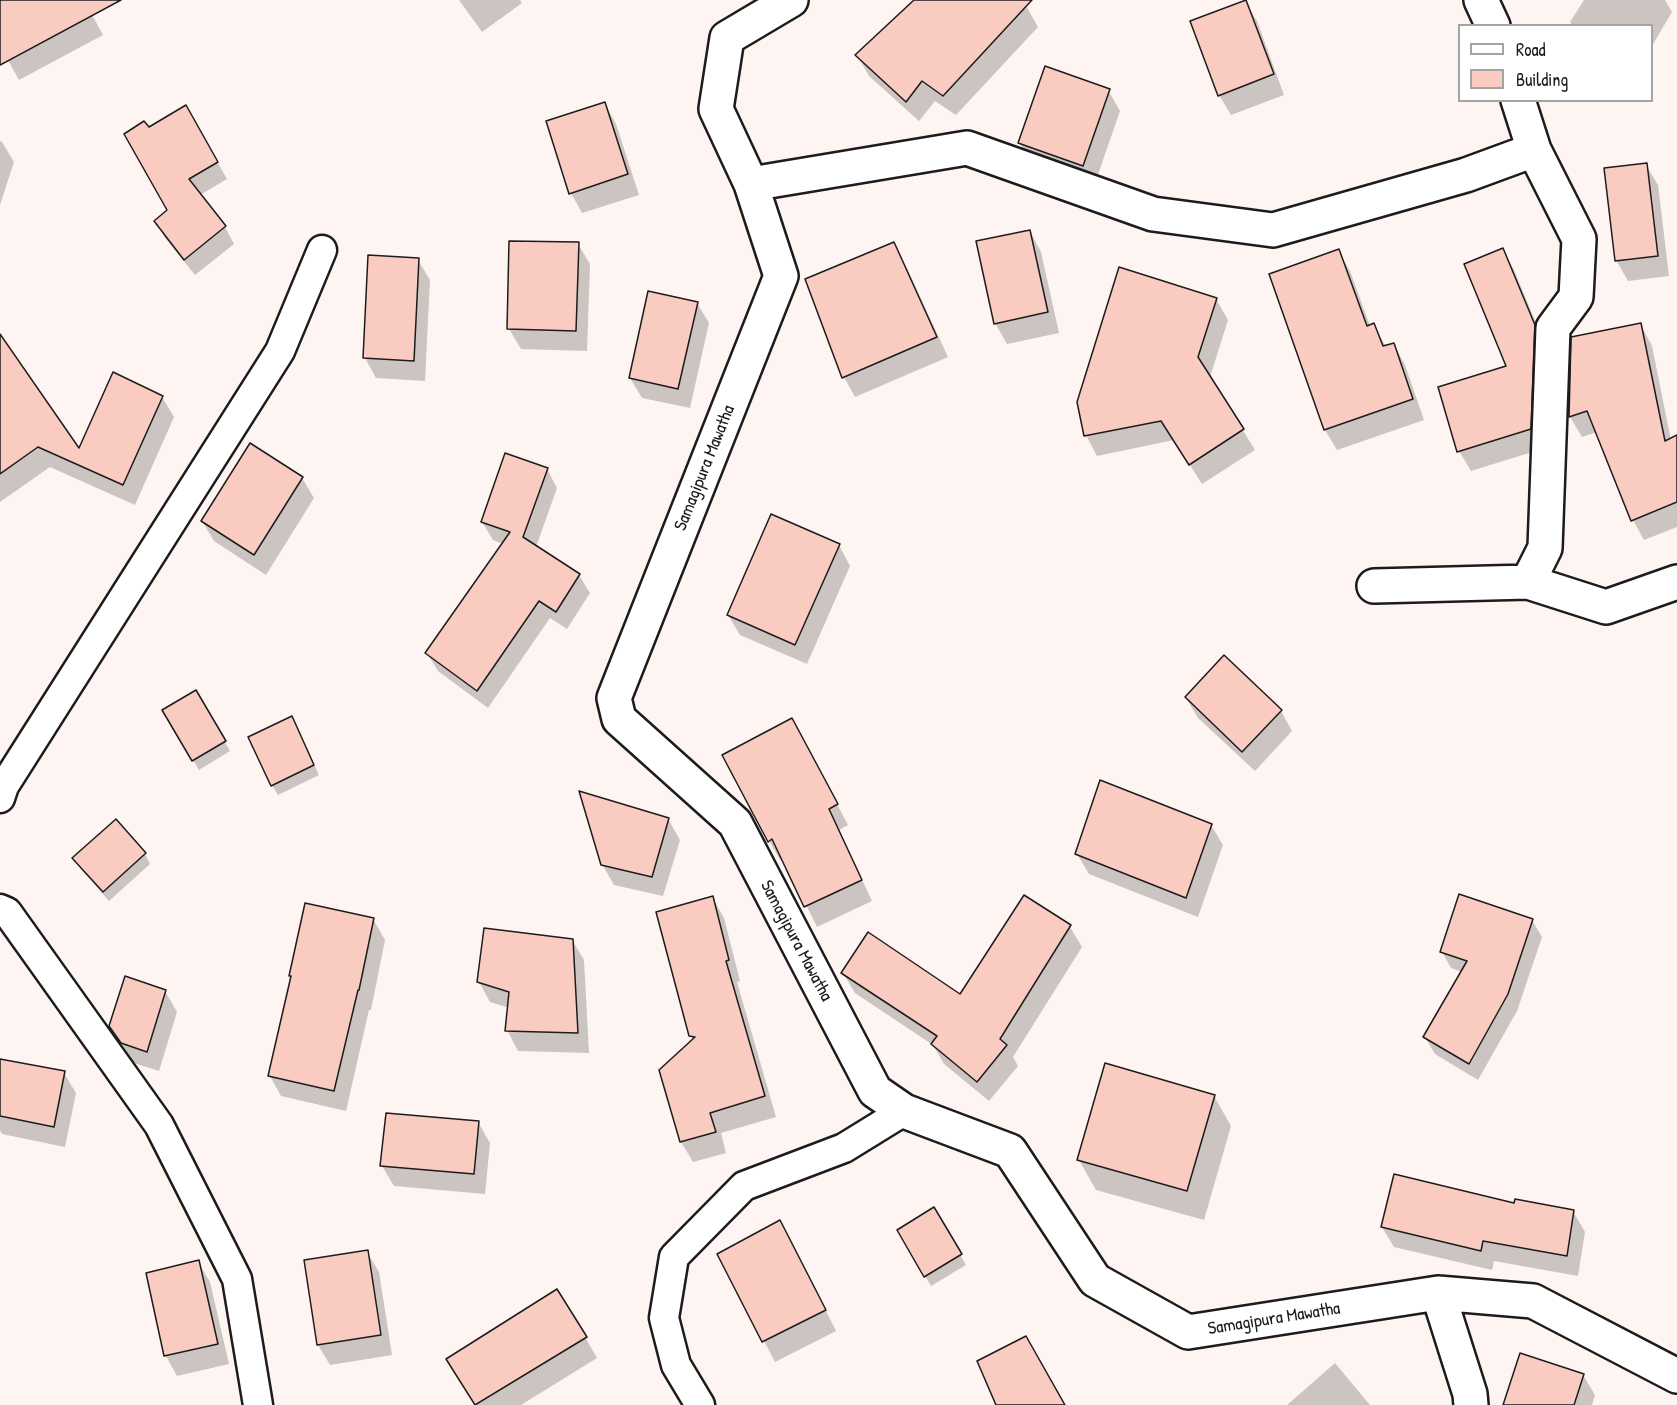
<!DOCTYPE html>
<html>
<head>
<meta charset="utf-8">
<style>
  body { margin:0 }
  #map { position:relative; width:1677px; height:1405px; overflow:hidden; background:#fef5f2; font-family:"Patrick Hand",sans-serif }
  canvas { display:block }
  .legend { position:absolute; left:1458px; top:24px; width:195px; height:78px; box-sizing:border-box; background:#fff; border:2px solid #a4a4a4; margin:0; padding:8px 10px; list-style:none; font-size:18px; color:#1c1c1c }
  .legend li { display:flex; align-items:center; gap:12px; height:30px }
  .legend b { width:30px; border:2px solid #a4a4a4 }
</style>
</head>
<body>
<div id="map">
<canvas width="1677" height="1405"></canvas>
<ul class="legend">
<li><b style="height:8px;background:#fff"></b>Road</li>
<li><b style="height:16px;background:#facbc0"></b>Building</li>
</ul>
</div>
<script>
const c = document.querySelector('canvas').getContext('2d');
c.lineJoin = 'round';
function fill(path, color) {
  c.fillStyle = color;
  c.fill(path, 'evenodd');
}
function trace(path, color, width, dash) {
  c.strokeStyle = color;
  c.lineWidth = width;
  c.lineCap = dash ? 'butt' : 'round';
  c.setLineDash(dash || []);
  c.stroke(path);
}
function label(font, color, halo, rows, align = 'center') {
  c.font = font + ' "Patrick Hand",sans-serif';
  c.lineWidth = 5;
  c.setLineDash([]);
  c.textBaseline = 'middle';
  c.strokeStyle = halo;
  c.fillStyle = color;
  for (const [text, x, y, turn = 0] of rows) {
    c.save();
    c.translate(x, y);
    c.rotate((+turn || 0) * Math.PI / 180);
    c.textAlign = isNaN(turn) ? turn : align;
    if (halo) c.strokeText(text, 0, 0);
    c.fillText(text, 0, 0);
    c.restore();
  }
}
fill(new Path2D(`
  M 12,0 L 111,0 L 90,11 L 103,35 L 19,80 L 0,46 L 0,7 Z
  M 459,0 L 520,0 L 522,3 L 482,32 Z
  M 916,0 L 1019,0 L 1026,6 L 1038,27 L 956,115 L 935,101 L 919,121 L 869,76 L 857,55 Z
  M 1584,0 L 1665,0 L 1672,12 L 1652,46 L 1652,26 L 1573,26 L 1570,22 Z
  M 1245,1 L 1257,21 L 1284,95 L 1231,115 L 1219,95 Z
  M 1108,90 L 1120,111 L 1094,186 L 1032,163 L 1020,143 Z
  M 605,104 L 616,124 L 639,195 L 582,213 L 571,193 Z
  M 186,107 L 227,179 L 200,195 L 225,227 L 234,244 L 195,275 L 165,238 L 156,221 L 169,210 L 149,129 Z
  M 0,141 L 2,142 L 14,162 L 0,205 Z
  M 1646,165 L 1658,185 L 1669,276 L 1628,281 L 1616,260 Z
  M 1030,231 L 1041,252 L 1059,333 L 1007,344 L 995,323 Z
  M 578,244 L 590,264 L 587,351 L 521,349 L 509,329 Z
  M 894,244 L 905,264 L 948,357 L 855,397 L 844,377 Z
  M 1503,250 L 1514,270 L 1546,347 L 1542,449 L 1471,471 L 1459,451 L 1508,367 Z
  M 1338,251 L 1350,271 L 1370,326 L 1374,325 L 1386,347 L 1394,344 L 1405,365 L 1424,420 L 1337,450 L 1325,430 L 1271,275 Z
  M 418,260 L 430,280 L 425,381 L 376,378 L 365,358 Z
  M 1216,299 L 1228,320 L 1210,377 L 1255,450 L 1202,484 L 1174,440 L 1097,456 L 1086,435 Z
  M 697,303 L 709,323 L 690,408 L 642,398 L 630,378 Z
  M 1641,325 L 1652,346 L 1677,470 L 1677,527 L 1644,540 L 1633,520 L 1597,432 L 1582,437 L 1570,417 L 1573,338 Z
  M 0,377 L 80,451 L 162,397 L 174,417 L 135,505 L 50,467 L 0,502 Z
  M 547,469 L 557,488 L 536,547 L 579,575 L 590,593 L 567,629 L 550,618 L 488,708 L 438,671 L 427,653 L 503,544 L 493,540 L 482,522 Z
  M 302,478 L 314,498 L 266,575 L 214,541 L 202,521 Z
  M 839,545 L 850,566 L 807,664 L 740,635 L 728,615 Z
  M 196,692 L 230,751 L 199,770 L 164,711 Z
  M 1186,698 L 1281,711 L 1292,731 L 1255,771 L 1198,718 Z
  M 297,728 L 319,775 L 278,795 L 272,785 Z
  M 803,740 L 848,825 L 839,830 L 872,901 L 817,927 L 784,860 L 781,861 L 769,841 Z
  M 668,819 L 680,840 L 663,896 L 614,885 L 602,864 Z
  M 1211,825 L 1223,845 L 1198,917 L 1089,874 L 1077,854 Z
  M 145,854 L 150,864 L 109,901 L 80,868 L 74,858 Z
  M 712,897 L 724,918 L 740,981 L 737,982 L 776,1117 L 721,1133 L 726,1153 L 693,1162 L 681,1142 L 661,1070 L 693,1040 L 691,1036 Z
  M 373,919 L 385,940 L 371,1010 L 369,1010 L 346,1111 L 281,1096 L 270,1076 Z
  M 1532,920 L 1542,937 L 1517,1011 L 1478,1080 L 1435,1054 L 1425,1037 L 1462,972 L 1451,968 L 1442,952 Z
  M 1070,927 L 1082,947 L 1013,1057 L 1018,1066 L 989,1101 L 944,1064 L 933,1045 L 855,993 L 843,973 L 960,996 Z
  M 572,940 L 584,960 L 589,1053 L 518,1051 L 507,1030 L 509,1008 L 490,1002 L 479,982 Z
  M 165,991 L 177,1012 L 159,1071 L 134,1063 L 110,1026 Z
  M 0,1067 L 64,1073 L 76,1093 L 65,1147 L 2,1134 L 0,1130 Z
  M 1214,1096 L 1231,1126 L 1204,1220 L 1096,1190 L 1079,1160 Z
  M 478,1122 L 490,1143 L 485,1194 L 394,1186 L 382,1166 Z
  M 1515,1205 L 1573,1211 L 1585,1232 L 1578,1276 L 1494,1261 L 1492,1270 L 1394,1247 L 1382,1227 Z
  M 934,1209 L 966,1265 L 931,1286 L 899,1230 Z
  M 792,1243 L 836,1331 L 775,1362 L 719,1255 Z
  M 367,1252 L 379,1272 L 392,1355 L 330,1365 L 318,1345 Z
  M 198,1262 L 210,1282 L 229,1364 L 177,1376 L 166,1356 L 147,1274 Z
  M 585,1337 L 597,1358 L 521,1405 L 476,1405 L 460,1380 Z
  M 1335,1363 L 1370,1405 L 1287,1405 Z
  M 1583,1375 L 1595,1395 L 1592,1405 L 1504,1405 Z`), '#0003');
const building = new Path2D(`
  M 0,0 L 121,0 L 0,65 Z
  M 914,0 L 1032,0 L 943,96 L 922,81 L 906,102 L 855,55 Z
  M 1246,0 L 1274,74 L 1218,96 L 1190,21 Z
  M 1045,66 L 1110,89 L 1083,166 L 1018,143 Z
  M 605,102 L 628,174 L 569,194 L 546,121 Z
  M 186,105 L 218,162 L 189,179 L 226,226 L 184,260 L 154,221 L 167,210 L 124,134 L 144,121 L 149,127 Z
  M 1647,163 L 1658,256 L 1615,261 L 1604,168 Z
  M 1030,230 L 1048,312 L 994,324 L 976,241 Z
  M 509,241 L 579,242 L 576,331 L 507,329 Z
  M 894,242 L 937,337 L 842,378 L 805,279 Z
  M 1503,248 L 1535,325 L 1531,429 L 1457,452 L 1438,387 L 1506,366 L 1464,264 Z
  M 1339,249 L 1367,326 L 1374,323 L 1383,346 L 1394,343 L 1413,399 L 1324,430 L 1269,274 Z
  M 368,255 L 419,258 L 414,361 L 363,358 Z
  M 1119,267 L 1217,298 L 1198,357 L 1244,429 L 1189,465 L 1161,421 L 1084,436 L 1077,402 Z
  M 648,291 L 698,302 L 678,389 L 629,378 Z
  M 1641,323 L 1665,441 L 1677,435 L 1677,502 L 1631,521 L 1587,411 L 1569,417 L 1571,337 Z
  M 0,334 L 79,448 L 113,372 L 163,396 L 123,485 L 38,447 L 0,474 Z
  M 250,443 L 303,477 L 254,555 L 201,521 Z
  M 505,453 L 548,468 L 523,537 L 580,574 L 556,612 L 539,601 L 477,691 L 425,653 L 510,532 L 481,522 Z
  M 771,514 L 840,544 L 795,645 L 727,615 Z
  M 1224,655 L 1282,710 L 1242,752 L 1185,697 Z
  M 196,690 L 226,741 L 192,761 L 162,710 Z
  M 292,716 L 314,765 L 271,786 L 248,737 Z
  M 792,718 L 838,804 L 829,809 L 862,880 L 804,907 L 772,839 L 768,842 L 722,755 Z
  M 1100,780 L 1212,824 L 1186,898 L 1075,854 Z
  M 579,791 L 669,818 L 652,877 L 601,865 Z
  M 116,819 L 146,853 L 103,892 L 72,858 Z
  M 1459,894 L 1533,919 L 1508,994 L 1469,1064 L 1423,1037 L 1467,961 L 1440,952 Z
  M 1024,895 L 1071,925 L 1000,1039 L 1007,1045 L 977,1082 L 931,1044 L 937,1036 L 841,973 L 868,932 L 960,994 Z
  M 713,896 L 729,960 L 726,961 L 765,1096 L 710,1113 L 716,1132 L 680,1142 L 659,1070 L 695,1037 L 689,1036 L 656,912 Z
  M 305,903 L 374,918 L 359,990 L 358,990 L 334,1091 L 268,1076 L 291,976 L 289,976 Z
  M 484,928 L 573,939 L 578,1033 L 505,1031 L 509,992 L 477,982 Z
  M 125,976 L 166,990 L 147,1052 L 121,1043 L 109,1026 Z
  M 0,1059 L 65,1071 L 54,1127 L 0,1116 Z
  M 1105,1063 L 1215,1095 L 1187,1191 L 1077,1160 Z
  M 386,1113 L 479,1121 L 474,1174 L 380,1166 Z
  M 1394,1174 L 1514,1203 L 1515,1199 L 1574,1210 L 1567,1256 L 1483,1241 L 1481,1251 L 1381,1227 Z
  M 934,1207 L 962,1254 L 924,1277 L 897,1230 Z
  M 780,1220 L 826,1310 L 762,1342 L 717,1254 Z
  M 368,1250 L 381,1335 L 317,1345 L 304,1260 Z
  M 199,1260 L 218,1344 L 164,1356 L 146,1273 Z
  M 557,1289 L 587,1337 L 475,1405 L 446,1359 Z
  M 1026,1336 L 1065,1405 L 996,1405 L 977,1361 Z
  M 1520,1353 L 1584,1374 L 1574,1405 L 1503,1405 Z`);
fill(building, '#facbc0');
trace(building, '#1c1c1c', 1.5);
const lane = new Path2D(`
  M 0,798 L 4,786 L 280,351 L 322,250
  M 0,909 L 7,912 L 159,1125 L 237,1279 L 258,1405
  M 700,1405 L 676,1365 L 664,1318 L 674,1257 L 744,1186 L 844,1148 L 904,1111`);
const street = new Path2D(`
  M 791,0 L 727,38 L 716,109 L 751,184 L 781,276 L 614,698 L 619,719 L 735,823 L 875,1091 L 904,1111 L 1010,1151 L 1095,1280 L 1188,1332 L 1438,1293 L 1533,1301 L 1677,1376
  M 1481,0 L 1493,26
  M 1518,100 L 1534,150 L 1579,239 L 1576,297 L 1553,328 L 1545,548 L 1528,582
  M 751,184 L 967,148 L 1153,214 L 1273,230 L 1466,175 L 1534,150
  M 1374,586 L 1528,582 L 1606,607 L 1677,582
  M 1438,1293 L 1470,1394 L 1471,1405`);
trace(lane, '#1c1c1c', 33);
trace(street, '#1c1c1c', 38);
trace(lane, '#fff', 28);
trace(street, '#fff', 33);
label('18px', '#1c1c1c', '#fff', [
  ["Samagipura Mawatha",705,468,-68],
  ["Samagipura Mawatha",796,941,62],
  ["Samagipura Mawatha",1274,1319,-9]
]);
</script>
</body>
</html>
